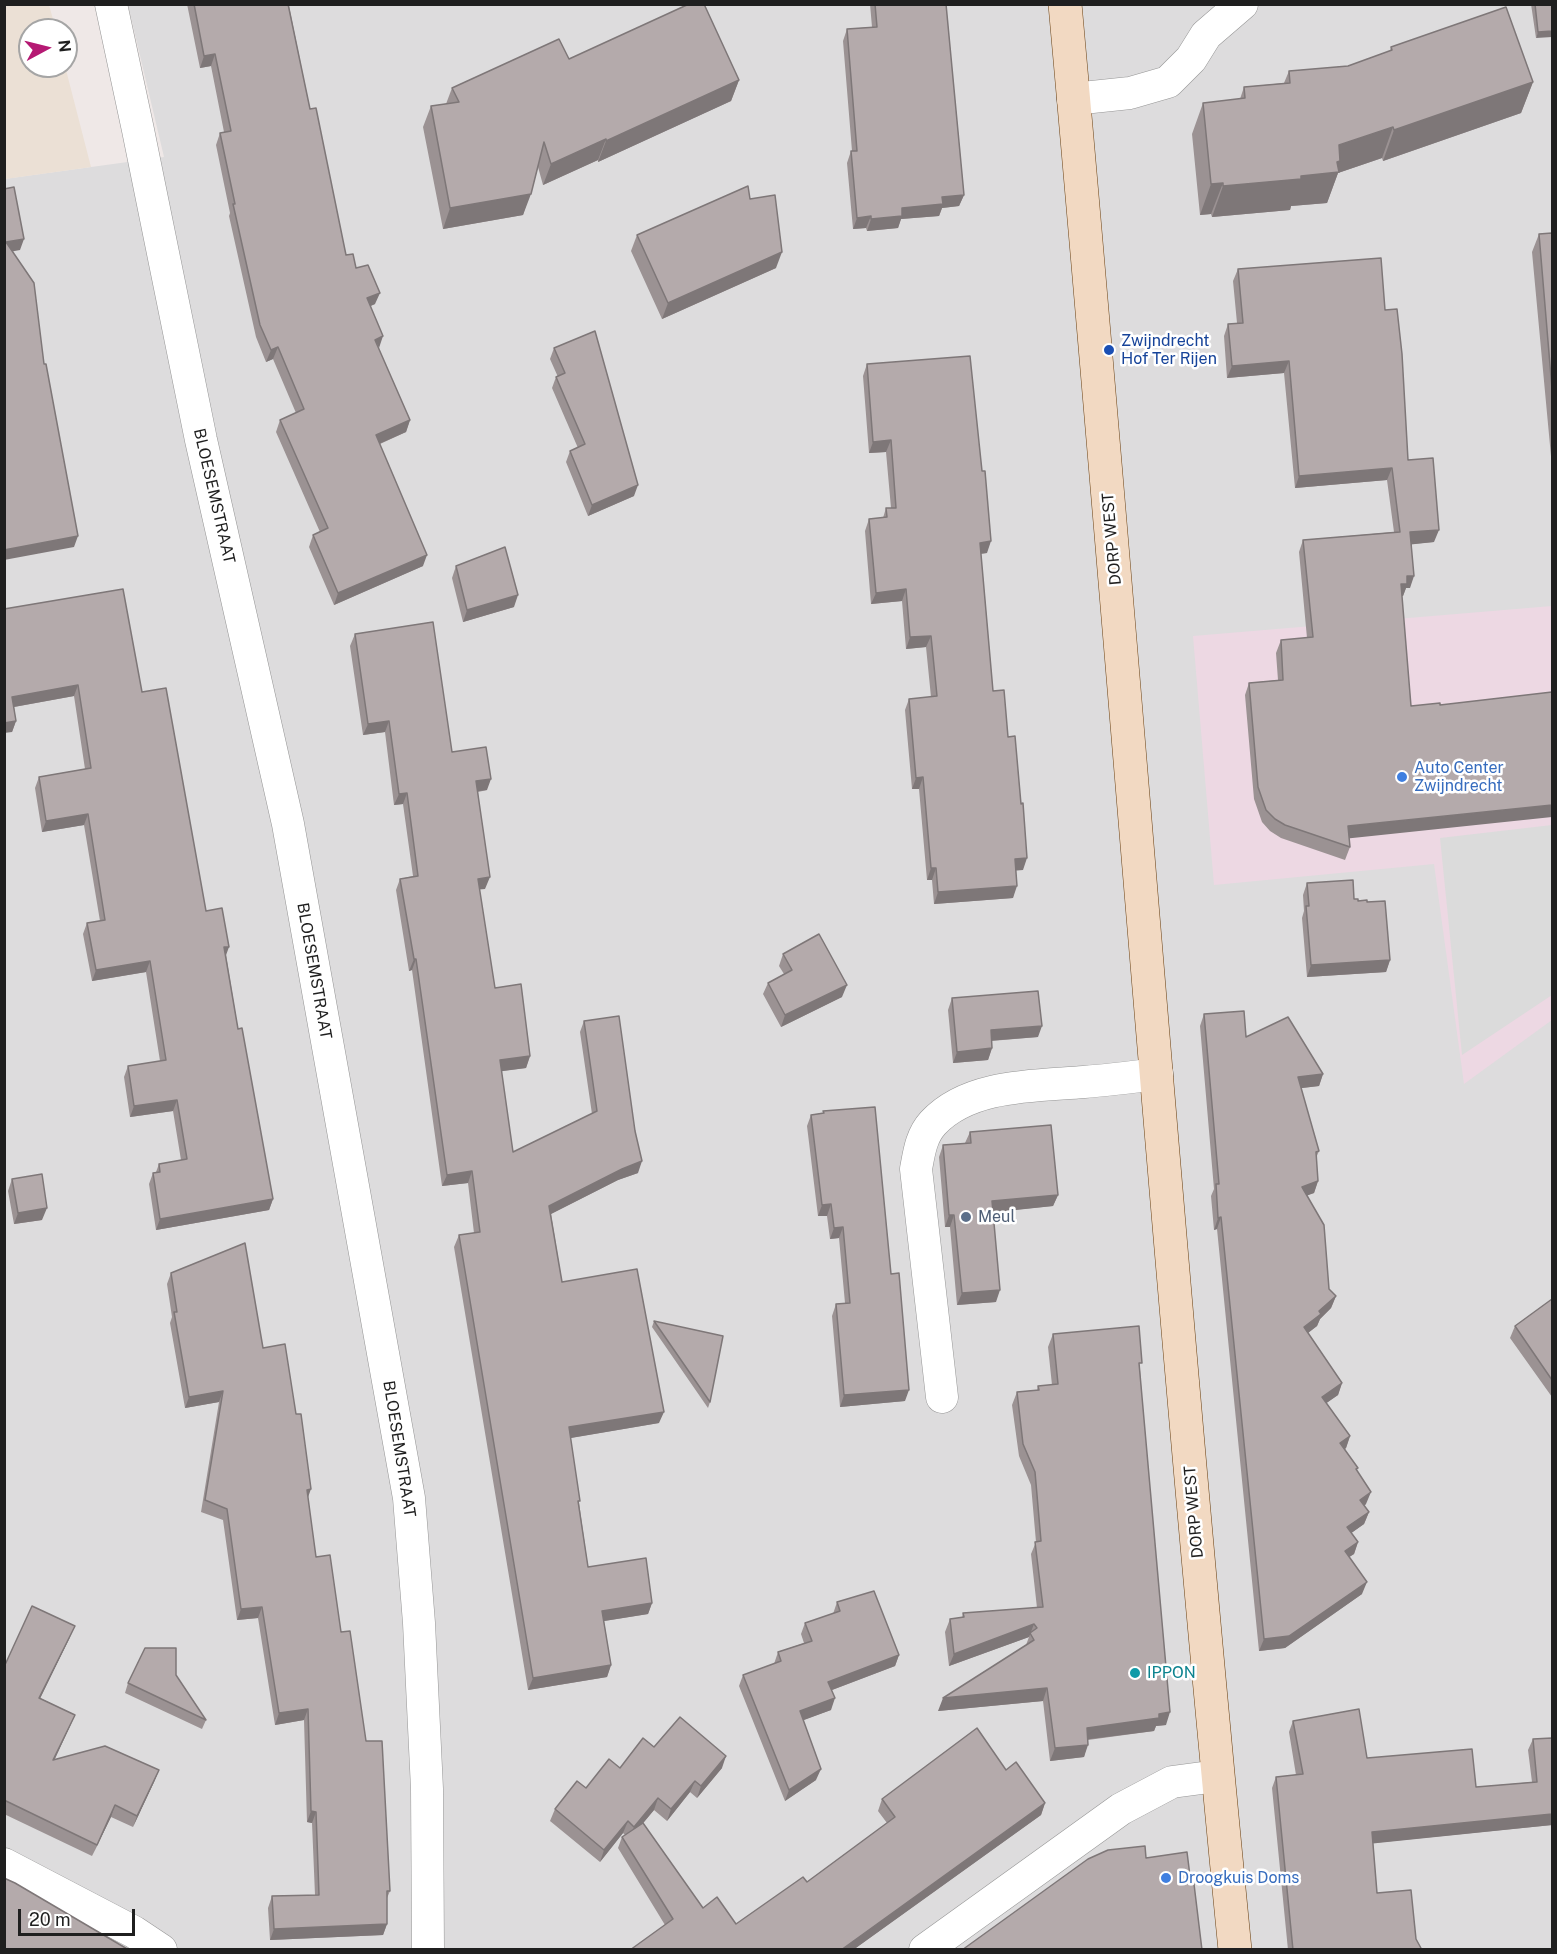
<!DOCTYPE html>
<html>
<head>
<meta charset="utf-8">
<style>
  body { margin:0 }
  #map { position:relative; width:1557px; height:1954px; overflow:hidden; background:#efe8e7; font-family:"Public Sans",sans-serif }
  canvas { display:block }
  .frame { position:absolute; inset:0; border:6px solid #1f1f1f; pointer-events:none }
  .north { position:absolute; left:18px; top:18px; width:60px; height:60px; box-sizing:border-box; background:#fff; border:2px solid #a5a5a5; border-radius:50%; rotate:83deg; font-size:16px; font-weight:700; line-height:24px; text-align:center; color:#1f1f1f }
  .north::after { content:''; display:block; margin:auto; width:21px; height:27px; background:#b51973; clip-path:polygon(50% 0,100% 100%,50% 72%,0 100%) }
  .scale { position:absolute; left:18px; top:1909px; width:117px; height:27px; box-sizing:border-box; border:3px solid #1f1f1f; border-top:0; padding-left:8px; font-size:18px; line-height:21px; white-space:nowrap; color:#1f1f1f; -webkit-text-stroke:4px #fff; paint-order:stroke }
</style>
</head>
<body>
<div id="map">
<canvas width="1557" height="1954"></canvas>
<div class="frame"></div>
<div class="north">N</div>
<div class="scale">20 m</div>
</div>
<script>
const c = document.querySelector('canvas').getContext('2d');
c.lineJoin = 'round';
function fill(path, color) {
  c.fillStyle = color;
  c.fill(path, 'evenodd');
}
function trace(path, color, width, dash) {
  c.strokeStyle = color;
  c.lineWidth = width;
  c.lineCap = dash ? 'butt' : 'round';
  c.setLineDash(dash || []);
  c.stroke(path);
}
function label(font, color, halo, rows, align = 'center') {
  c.font = font + ' "Public Sans",sans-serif';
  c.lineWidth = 5;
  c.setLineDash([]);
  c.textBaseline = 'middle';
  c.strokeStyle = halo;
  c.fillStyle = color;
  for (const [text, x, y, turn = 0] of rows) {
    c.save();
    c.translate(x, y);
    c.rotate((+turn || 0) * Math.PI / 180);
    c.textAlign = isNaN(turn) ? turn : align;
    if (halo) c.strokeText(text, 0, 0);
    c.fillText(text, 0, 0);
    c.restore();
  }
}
fill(new Path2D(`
  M 128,5 L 1552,5 L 1552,1949 L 5,1949 L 4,179 L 164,157 Z`), '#dddcdd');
fill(new Path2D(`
  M 1552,606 L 1552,1020 L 1464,1084 L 1434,864 L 1214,885 L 1193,636 Z`), '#edd8e3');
fill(new Path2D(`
  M 4,5 L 49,5 L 56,30 L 30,30 L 30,66 L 65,66 L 91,167 L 5,179 Z`), '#ebe0d5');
fill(new Path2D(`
  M 1552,825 L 1552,995 L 1462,1055 L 1440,838 Z`), '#dbdbdb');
const minor = new Path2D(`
  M 111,4 L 138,130 L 201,440 L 288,824 L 409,1498 L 419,1623 L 427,1789 L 428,1950
  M 1073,99 L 1130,93 L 1168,82 L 1191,59 L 1206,35 L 1242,4
  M 942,1397 L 916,1169 C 919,1153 921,1136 933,1123 C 969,1084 1035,1086 1084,1082 C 1109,1080 1133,1077 1157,1074
  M 4,1864 L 134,1932 L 161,1950
  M 925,1950 L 1121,1809 L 1172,1782 L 1217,1776`);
const secondary = new Path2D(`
  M 1065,4 C 1124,653 1171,1302 1235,1950`);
trace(minor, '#969696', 33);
trace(secondary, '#6a4113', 34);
trace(minor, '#fff', 32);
trace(secondary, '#f2d9c2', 33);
fill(new Path2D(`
  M 187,4 L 290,4 L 289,6 L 310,109 L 346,255 L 356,268 L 375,304 L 370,306 L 378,348 L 410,420 L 406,432 L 380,444 L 423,566 L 334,605 L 309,547 L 313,535 L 320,532 L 276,432 L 280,420 L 296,413 L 273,359 L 266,362 L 256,337 L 229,216 L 230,213 L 216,145 L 220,133 L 224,132 L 211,66 L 200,68 Z
  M 870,4 L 946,4 L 964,195 L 959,206 L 942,208 L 939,216 L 901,219 L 898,228 L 867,231 L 866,228 L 853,229 L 847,163 L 851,151 L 852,151 L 843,41 L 847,29 L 872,27 Z
  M 1531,4 L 1552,4 L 1536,38 Z
  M 1391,47 L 1533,82 L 1521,113 L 1383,161 L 1382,158 L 1338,173 L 1327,203 L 1291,206 L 1290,210 L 1212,217 L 1211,214 L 1200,215 L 1192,134 L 1203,103 L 1240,99 L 1244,87 L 1284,83 L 1289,71 L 1348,66 L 1390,51 Z
  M 569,59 L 739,80 L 731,101 L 598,162 L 598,160 L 543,185 L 538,167 L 523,215 L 443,229 L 423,127 L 431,106 L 446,104 L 452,88 Z
  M 750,199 L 776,268 L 662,319 L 631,251 L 637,235 Z
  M 1552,233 L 1552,467 L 1532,252 L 1539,234 Z
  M 1238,269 L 1385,310 L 1408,460 L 1434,542 L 1412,544 L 1410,588 L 1406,588 L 1403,596 L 1402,596 L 1349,838 L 1350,847 L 1345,860 L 1281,838 L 1270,831 L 1262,822 L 1254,799 L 1245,695 L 1249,683 L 1278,680 L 1276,653 L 1281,640 L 1307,638 L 1299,552 L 1303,540 L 1394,532 L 1387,480 L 1295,488 L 1284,373 L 1227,378 L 1224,336 L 1228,324 L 1237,323 L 1233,281 Z
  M 554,348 L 634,496 L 588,516 L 566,462 L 570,451 L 578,448 L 552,388 L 556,377 L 558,377 L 550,359 Z
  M 867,364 L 987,553 L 981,554 L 993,691 L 1008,737 L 1023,870 L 1016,870 L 1013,898 L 934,904 L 932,880 L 927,880 L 919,789 L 912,789 L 905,710 L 909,699 L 931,697 L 926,647 L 906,649 L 902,601 L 871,604 L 865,531 L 869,519 L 883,518 L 886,508 L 891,508 L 886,452 L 869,453 L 863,376 Z
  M 456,566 L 514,607 L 463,622 L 452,578 Z
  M 4,609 L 142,692 L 206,911 L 226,955 L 238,1029 L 273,1199 L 269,1210 L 156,1230 L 149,1184 L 153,1173 L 156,1172 L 159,1164 L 181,1160 L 173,1111 L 130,1117 L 124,1077 L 128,1066 L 160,1061 L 146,972 L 92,981 L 83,934 L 87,923 L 100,921 L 84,825 L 42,832 L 35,788 L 39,777 L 85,769 L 74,696 L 14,707 L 16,721 L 12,732 Z
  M 355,634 L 452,752 L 487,790 L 478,792 L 485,889 L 479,889 L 495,988 L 530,1056 L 526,1068 L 501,1071 L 513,1152 L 592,1114 L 580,1032 L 584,1021 L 638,1173 L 618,1180 L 551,1214 L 562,1282 L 659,1423 L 570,1438 L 588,1567 L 652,1603 L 648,1614 L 604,1621 L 611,1665 L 607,1677 L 528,1690 L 454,1247 L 459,1235 L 474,1233 L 468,1183 L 442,1186 L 412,970 L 409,971 L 396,890 L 400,879 L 413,876 L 403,804 L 394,805 L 385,732 L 363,735 L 350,646 Z
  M 1307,883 L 1358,901 L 1367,902 L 1390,960 L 1386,972 L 1307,977 L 1302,918 L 1304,911 L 1303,895 Z
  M 783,954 L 842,997 L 781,1027 L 763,994 L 768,983 L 784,974 L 779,966 Z
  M 952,998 L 1038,1037 L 991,1041 L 992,1048 L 988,1060 L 953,1063 L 948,1010 Z
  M 1204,1014 L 1246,1037 L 1323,1074 L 1319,1086 L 1301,1088 L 1319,1151 L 1316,1158 L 1318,1181 L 1314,1193 L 1307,1195 L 1329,1289 L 1336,1296 L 1331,1308 L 1320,1319 L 1317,1326 L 1308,1333 L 1342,1383 L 1338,1395 L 1326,1403 L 1350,1436 L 1346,1448 L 1345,1449 L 1357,1471 L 1366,1504 L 1364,1506 L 1369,1512 L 1364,1524 L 1351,1533 L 1358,1542 L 1354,1554 L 1349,1557 L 1362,1594 L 1285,1648 L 1259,1651 L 1217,1229 L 1214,1230 L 1211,1196 L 1214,1189 L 1200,1026 Z
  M 823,1111 L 891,1274 L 905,1401 L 840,1407 L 832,1316 L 836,1304 L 845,1303 L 839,1238 L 830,1239 L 827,1216 L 818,1216 L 807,1126 L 811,1115 L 823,1113 Z
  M 970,1132 L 1058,1195 L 1053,1206 L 993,1212 L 996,1302 L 957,1305 L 950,1227 L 945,1227 L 939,1157 L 943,1145 L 965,1143 Z
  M 12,1179 L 42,1220 L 14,1224 L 8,1191 Z
  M 171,1273 L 263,1348 L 308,1499 L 316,1557 L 341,1632 L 366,1741 L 390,1891 L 387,1898 L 387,1924 L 383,1935 L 270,1940 L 268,1908 L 272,1896 L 315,1895 L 312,1823 L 307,1822 L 304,1720 L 275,1725 L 258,1618 L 237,1620 L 223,1520 L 201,1512 L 219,1402 L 185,1408 L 170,1323 L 172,1317 L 167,1284 Z
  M 1552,1299 L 1552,1397 L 1510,1338 L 1515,1326 Z
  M 654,1321 L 710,1402 L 708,1408 L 652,1327 Z
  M 1053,1334 L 1140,1370 L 1166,1725 L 1156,1726 L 1154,1731 L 1088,1740 L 1084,1757 L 1050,1761 L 1043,1701 L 938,1711 L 1026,1645 L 1029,1637 L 949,1666 L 945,1632 L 950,1619 L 962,1618 L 963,1613 L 1037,1608 L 1031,1554 L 1036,1542 L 1031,1485 L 1019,1456 L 1012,1405 L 1017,1392 L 1037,1390 L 1038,1386 L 1052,1385 L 1048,1347 Z
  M 837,1602 L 899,1655 L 895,1666 L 832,1690 L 831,1710 L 803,1720 L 816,1780 L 785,1801 L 739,1686 L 743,1675 L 774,1664 L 778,1652 L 804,1643 L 801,1634 L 805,1623 L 833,1614 Z
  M 70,1637 L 40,1698 L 75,1715 L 55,1759 L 159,1770 L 154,1782 L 133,1827 L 111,1817 L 92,1856 L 4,1814 L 4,1667 Z
  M 176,1675 L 206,1720 L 202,1729 L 125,1693 L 128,1683 Z
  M 1293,1721 L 1367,1758 L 1476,1787 L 1532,1782 L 1528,1750 L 1533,1739 L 1552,1738 L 1552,1825 L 1373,1843 L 1377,1893 L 1416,1939 L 1422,1950 L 1288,1950 L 1272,1788 L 1276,1777 L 1296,1775 L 1289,1732 Z
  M 654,1747 L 722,1768 L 697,1798 L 690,1792 L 667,1821 L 654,1810 L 643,1823 L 703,1908 L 736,1924 L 807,1882 L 887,1823 L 878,1811 L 882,1799 L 1006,1770 L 1045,1803 L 1041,1815 L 853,1950 L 665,1925 L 618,1848 L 622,1837 L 625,1835 L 623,1833 L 600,1862 L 550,1821 L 555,1809 L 586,1788 Z`), '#9b9293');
fill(new Path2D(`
  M 1552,31 L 1552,37 L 1536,38 L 1538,32 Z
  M 215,54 L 211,66 L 200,68 L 204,56 Z
  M 739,80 L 731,101 L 598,162 L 606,141 Z
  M 1533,82 L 1521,113 L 1383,161 L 1394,130 Z
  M 1393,127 L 1382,158 L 1338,173 L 1327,203 L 1291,206 L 1290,210 L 1212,217 L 1223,186 L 1301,176 L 1339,145 Z
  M 606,139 L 598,160 L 543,185 L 551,164 Z
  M 1223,183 L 1211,214 L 1200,215 L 1211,184 Z
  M 531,194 L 523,215 L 443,229 L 450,208 Z
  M 964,195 L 959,206 L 942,208 L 939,216 L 901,219 L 898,228 L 867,231 L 871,219 L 902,208 L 942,197 Z
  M 871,216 L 866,228 L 853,229 L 857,218 Z
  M 24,239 L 20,250 L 4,253 L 6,242 Z
  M 782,252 L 776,268 L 662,319 L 668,303 Z
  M 380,293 L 375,304 L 362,310 L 367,298 Z
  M 383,336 L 379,348 L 375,340 Z
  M 278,347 L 273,359 L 266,362 L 271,350 Z
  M 1289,361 L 1284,373 L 1227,378 L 1232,366 Z
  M 410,420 L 406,432 L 372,447 L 376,435 Z
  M 891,440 L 886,452 L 869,453 L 873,442 Z
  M 1392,468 L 1387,480 L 1295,488 L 1299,476 Z
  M 638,485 L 634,496 L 588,516 L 592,505 Z
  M 1439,530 L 1434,542 L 1406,545 L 1410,532 Z
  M 78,536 L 74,547 L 4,560 L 4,550 Z
  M 991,541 L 987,553 L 976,554 L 980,543 Z
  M 427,555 L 423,566 L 334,605 L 338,593 Z
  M 1407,576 L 1414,576 L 1410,588 L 1406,588 L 1403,596 L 1396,597 L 1401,584 Z
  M 906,589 L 902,601 L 871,604 L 876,593 Z
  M 518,595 L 514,607 L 463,622 L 467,610 Z
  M 931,636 L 926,647 L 906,649 L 910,637 Z
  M 78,685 L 74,696 L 8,708 L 12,697 Z
  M 16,721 L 12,732 L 4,733 L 4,723 Z
  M 389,721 L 385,732 L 363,735 L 368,724 Z
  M 923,777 L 919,789 L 912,789 L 916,778 Z
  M 491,779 L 487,790 L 472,792 L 476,781 Z
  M 407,793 L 403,804 L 394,805 L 399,794 Z
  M 1552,805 L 1552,817 L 1343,839 L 1348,826 Z
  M 88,814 L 84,825 L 42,832 L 46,821 Z
  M 1027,858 L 1023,870 L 1011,871 L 1015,859 Z
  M 931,868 L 936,868 L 932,880 L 927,880 Z
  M 490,877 L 485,889 L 473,890 L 478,879 Z
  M 1017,886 L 1013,898 L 934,904 L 938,892 Z
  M 224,947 L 229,947 L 225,958 Z
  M 414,959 L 416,959 L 412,970 L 409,971 Z
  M 1390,960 L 1386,972 L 1307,977 L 1311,965 Z
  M 150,961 L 146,972 L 92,981 L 96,970 Z
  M 847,985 L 842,997 L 781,1027 L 785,1015 Z
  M 1042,1026 L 1038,1037 L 987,1041 L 991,1030 Z
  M 992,1048 L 988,1060 L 953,1063 L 957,1052 Z
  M 530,1056 L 526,1068 L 496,1072 L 500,1060 Z
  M 1323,1074 L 1319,1086 L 1294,1089 L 1298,1077 Z
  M 177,1100 L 173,1111 L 130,1117 L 134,1106 Z
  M 642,1161 L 638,1173 L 618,1180 L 545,1217 L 549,1206 L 622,1169 Z
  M 472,1171 L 468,1183 L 442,1186 L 447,1175 Z
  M 1318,1181 L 1314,1193 L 1298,1199 L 1302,1187 Z
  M 1058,1195 L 1053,1206 L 988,1213 L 992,1201 Z
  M 273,1199 L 269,1210 L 156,1230 L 160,1219 Z
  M 831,1204 L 827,1216 L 818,1216 L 822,1205 Z
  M 47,1208 L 42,1220 L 14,1224 L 18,1213 Z
  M 949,1215 L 954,1215 L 950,1227 L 945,1227 Z
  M 1221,1217 L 1217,1229 L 1214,1230 L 1218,1218 Z
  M 843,1227 L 839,1238 L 830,1239 L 834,1228 Z
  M 1000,1290 L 996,1302 L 957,1305 L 962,1293 Z
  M 1336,1296 L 1331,1308 L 1320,1319 L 1317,1326 L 1300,1339 L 1304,1327 L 1319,1311 Z
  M 1342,1383 L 1338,1395 L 1318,1409 L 1322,1397 Z
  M 909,1390 L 905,1401 L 840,1407 L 844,1395 Z
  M 223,1391 L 219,1402 L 185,1408 L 189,1397 Z
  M 664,1412 L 659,1423 L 565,1439 L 569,1427 Z
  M 1350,1436 L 1346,1448 L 1336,1455 L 1340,1443 Z
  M 311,1489 L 307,1500 L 307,1490 Z
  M 1371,1492 L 1366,1504 L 1356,1512 L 1360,1500 Z
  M 1369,1512 L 1364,1524 L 1343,1539 L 1347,1527 Z
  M 1358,1542 L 1354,1554 L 1340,1563 L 1345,1551 Z
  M 1367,1582 L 1362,1594 L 1285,1648 L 1259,1651 L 1264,1639 Z
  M 652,1603 L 648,1614 L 598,1622 L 602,1611 Z
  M 262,1607 L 258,1618 L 237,1620 L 241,1609 Z
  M 1034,1624 L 1029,1637 L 949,1666 L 954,1654 Z
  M 75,1626 L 70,1637 L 35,1709 L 39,1698 Z
  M 899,1655 L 895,1666 L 824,1693 L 828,1682 Z
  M 611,1665 L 607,1677 L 528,1690 L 533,1678 Z
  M 1047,1688 L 1043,1701 L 938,1711 L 943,1698 Z
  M 835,1698 L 831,1710 L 796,1723 L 800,1711 Z
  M 308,1709 L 304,1720 L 275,1725 L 279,1713 Z
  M 1170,1712 L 1166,1725 L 1156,1726 L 1154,1731 L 1082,1740 L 1087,1728 Z
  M 75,1715 L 70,1726 L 49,1771 L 53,1760 Z
  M 1088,1745 L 1084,1757 L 1050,1761 L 1055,1748 Z
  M 726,1756 L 722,1768 L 697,1798 L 701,1786 Z
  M 821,1769 L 816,1780 L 785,1801 L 789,1790 Z
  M 159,1770 L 154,1782 L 133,1827 L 137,1816 Z
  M 695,1781 L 690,1792 L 667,1821 L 671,1809 Z
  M 658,1798 L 654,1810 L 630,1839 L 634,1827 Z
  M 1045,1803 L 1041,1815 L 853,1950 L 841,1950 Z
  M 115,1805 L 111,1817 L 92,1856 L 97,1845 Z
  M 311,1811 L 316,1812 L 312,1823 L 307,1822 Z
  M 1552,1814 L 1552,1825 L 1368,1844 L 1372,1832 Z
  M 628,1821 L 623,1833 L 600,1862 L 604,1850 Z
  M 387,1924 L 383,1935 L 270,1940 L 274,1929 Z`), '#7e7778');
const building = new Path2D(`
  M 194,4 L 288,4 L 310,109 L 316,108 L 346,255 L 353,254 L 356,268 L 368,265 L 380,293 L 367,298 L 383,336 L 375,340 L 410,420 L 376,435 L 427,555 L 338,593 L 313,535 L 328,528 L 280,420 L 304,409 L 278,347 L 271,350 L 260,325 L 233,204 L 235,204 L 220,133 L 231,131 L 215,54 L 204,56 Z
  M 689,4 L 704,4 L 739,80 L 606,141 L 606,139 L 551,164 L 544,142 L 531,194 L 450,208 L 431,106 L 459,102 L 452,88 L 559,39 L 569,59 Z
  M 875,4 L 946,4 L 964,195 L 942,197 L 943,204 L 902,208 L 902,216 L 871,219 L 871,216 L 857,218 L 851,151 L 857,151 L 847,29 L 877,27 Z
  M 1535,4 L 1552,4 L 1552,31 L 1538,32 Z
  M 1506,7 L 1533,82 L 1394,130 L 1393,127 L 1339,145 L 1340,161 L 1337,162 L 1339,172 L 1301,176 L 1301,179 L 1223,186 L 1223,183 L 1211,184 L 1203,103 L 1245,98 L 1244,87 L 1290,83 L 1289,71 L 1348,66 L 1392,50 L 1391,47 Z
  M 748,186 L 750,199 L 775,195 L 782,252 L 668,303 L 637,235 Z
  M 14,187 L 24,239 L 6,242 L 34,283 L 44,364 L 46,364 L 78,536 L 4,550 L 4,189 Z
  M 1552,233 L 1552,389 L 1539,234 Z
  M 1381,258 L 1385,310 L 1397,309 L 1402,354 L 1408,460 L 1433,458 L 1439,530 L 1410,532 L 1414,576 L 1407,576 L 1407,584 L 1401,584 L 1411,706 L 1440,703 L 1440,705 L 1552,692 L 1552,805 L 1348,826 L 1350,847 L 1285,825 L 1275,819 L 1266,810 L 1258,787 L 1249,683 L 1283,680 L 1281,640 L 1313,637 L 1303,540 L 1400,532 L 1392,468 L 1299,476 L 1289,361 L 1232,366 L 1228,324 L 1243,323 L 1238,269 Z
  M 595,331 L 638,485 L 592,505 L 570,451 L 585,444 L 556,377 L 565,373 L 554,348 Z
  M 970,356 L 982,471 L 985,471 L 991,541 L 980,543 L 993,691 L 1004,690 L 1008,737 L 1015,736 L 1021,804 L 1023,803 L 1027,858 L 1015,859 L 1017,886 L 938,892 L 936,868 L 931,868 L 923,777 L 916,778 L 909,699 L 937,696 L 931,636 L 910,637 L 906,589 L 876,593 L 869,519 L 887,517 L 886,508 L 896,508 L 891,440 L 873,442 L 867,364 Z
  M 505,547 L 518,595 L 467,610 L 456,566 Z
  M 123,589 L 142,692 L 166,688 L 206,911 L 222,908 L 229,947 L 224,947 L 238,1029 L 242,1028 L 273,1199 L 160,1219 L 153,1173 L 160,1172 L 159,1164 L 187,1159 L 177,1100 L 134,1106 L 128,1066 L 166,1060 L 150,961 L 96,970 L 87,923 L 105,920 L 88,814 L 46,821 L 39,777 L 91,768 L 78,685 L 12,697 L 16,721 L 4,723 L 4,609 Z
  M 433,622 L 452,752 L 486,747 L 491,779 L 476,781 L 490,877 L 478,879 L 495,988 L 521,984 L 530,1056 L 500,1060 L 513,1152 L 597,1111 L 584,1021 L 619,1016 L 635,1131 L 642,1161 L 622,1169 L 549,1206 L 562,1282 L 637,1269 L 664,1412 L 569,1427 L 580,1501 L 578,1501 L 588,1567 L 646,1558 L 652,1603 L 602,1611 L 611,1665 L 533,1678 L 459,1235 L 480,1232 L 472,1171 L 447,1175 L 416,959 L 414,959 L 400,879 L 418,876 L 407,793 L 399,794 L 389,721 L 368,724 L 355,634 Z
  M 1353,880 L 1354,899 L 1358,899 L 1358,901 L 1367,900 L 1367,902 L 1385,901 L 1390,960 L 1311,965 L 1306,906 L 1309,906 L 1307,883 Z
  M 819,934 L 847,985 L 785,1015 L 768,983 L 792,970 L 783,954 Z
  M 1038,991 L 1042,1026 L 991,1030 L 992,1048 L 957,1052 L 952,998 Z
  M 1244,1011 L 1246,1037 L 1288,1017 L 1323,1074 L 1298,1077 L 1319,1151 L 1316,1152 L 1318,1181 L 1302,1187 L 1324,1225 L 1329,1289 L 1336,1296 L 1319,1311 L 1321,1314 L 1304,1327 L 1342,1383 L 1322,1397 L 1350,1436 L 1340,1443 L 1358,1468 L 1356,1469 L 1371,1492 L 1360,1500 L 1369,1512 L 1347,1527 L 1358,1542 L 1345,1551 L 1367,1582 L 1289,1636 L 1264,1639 L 1221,1217 L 1218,1218 L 1216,1184 L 1219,1184 L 1204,1014 Z
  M 875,1107 L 891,1274 L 899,1273 L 909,1390 L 844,1395 L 836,1304 L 850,1303 L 843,1227 L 834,1228 L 831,1204 L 822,1205 L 811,1115 L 824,1113 L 823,1111 Z
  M 1051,1125 L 1058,1195 L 992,1201 L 1000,1290 L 962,1293 L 954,1215 L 949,1215 L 943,1145 L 971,1143 L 970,1132 Z
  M 42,1174 L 47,1208 L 18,1213 L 12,1179 Z
  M 245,1243 L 263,1348 L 285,1344 L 296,1414 L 301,1414 L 311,1489 L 307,1490 L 316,1557 L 330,1555 L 341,1632 L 350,1631 L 366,1741 L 382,1741 L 390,1891 L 387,1891 L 387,1924 L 274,1929 L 272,1896 L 319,1895 L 316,1812 L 311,1811 L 308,1709 L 279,1713 L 262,1607 L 241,1609 L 227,1509 L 205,1500 L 223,1391 L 189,1397 L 174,1312 L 177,1312 L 171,1273 Z
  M 1552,1299 L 1552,1380 L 1515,1326 Z
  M 654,1321 L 723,1336 L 710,1402 Z
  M 1139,1326 L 1142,1363 L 1139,1363 L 1170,1712 L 1159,1714 L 1159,1718 L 1087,1728 L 1088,1745 L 1055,1748 L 1047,1688 L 943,1698 L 1034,1640 L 1030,1633 L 1037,1628 L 1034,1624 L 954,1654 L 950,1619 L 964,1617 L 963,1613 L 1043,1607 L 1035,1542 L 1041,1541 L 1035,1472 L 1023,1444 L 1017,1392 L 1039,1390 L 1038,1386 L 1058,1384 L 1053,1334 Z
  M 874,1591 L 899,1655 L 828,1682 L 835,1698 L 800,1711 L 821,1769 L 789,1790 L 743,1675 L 781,1661 L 778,1652 L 812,1641 L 805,1623 L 840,1611 L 837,1602 Z
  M 32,1606 L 75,1626 L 39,1698 L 75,1715 L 53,1760 L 105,1746 L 159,1770 L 137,1816 L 115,1805 L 97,1845 L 4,1800 L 4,1667 Z
  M 145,1648 L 176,1648 L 176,1675 L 206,1720 L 128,1683 Z
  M 1359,1709 L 1367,1758 L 1472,1749 L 1476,1787 L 1537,1782 L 1533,1739 L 1552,1738 L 1552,1814 L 1372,1832 L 1377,1893 L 1411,1890 L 1416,1939 L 1422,1950 L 1293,1950 L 1276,1777 L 1303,1774 L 1293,1721 Z
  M 680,1717 L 726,1756 L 701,1786 L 695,1781 L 671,1809 L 658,1798 L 634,1827 L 628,1821 L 604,1850 L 555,1809 L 577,1781 L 586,1788 L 609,1759 L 620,1768 L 643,1738 L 654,1747 Z
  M 977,1728 L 1006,1770 L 1016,1762 L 1045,1803 L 841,1950 L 630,1950 L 673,1919 L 622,1837 L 643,1823 L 703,1908 L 717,1897 L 736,1924 L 803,1877 L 807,1882 L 895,1817 L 882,1799 Z
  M 1145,1846 L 1146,1858 L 1187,1852 L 1191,1884 L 1194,1884 L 1202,1950 L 962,1950 L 1088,1859 L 1108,1850 Z
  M 4,1878 L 15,1883 L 129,1950 L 4,1950 Z`);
fill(building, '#b4aaab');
trace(building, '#7e7778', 1.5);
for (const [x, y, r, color] of [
  [1109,350,6,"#1a4fb4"],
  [1402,777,6,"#3f7fe0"],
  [966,1217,6,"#5c6f8a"],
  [1135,1673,6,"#0f9aa8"],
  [1166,1878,6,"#3f7fe0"]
]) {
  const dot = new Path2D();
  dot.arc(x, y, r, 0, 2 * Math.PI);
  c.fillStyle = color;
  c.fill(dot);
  trace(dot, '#fff', 2);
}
label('16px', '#164399', '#fff', [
  ["Zwijndrecht",1121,341],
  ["Hof Ter Rijen",1121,359]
], 'left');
label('16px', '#1f1f1f', '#fff', [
  ["BLOESEMSTRAAT",214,496,77],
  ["DORP WEST",1112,539,-95],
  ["BLOESEMSTRAAT",314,971,80],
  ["BLOESEMSTRAAT",399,1449,81],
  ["DORP WEST",1194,1512,-95]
]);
label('16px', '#366cbe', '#fff', [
  ["Auto Center",1414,768],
  ["Zwijndrecht",1414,786],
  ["Droogkuis Doms",1178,1878]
], 'left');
label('16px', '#4e5e75', '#fff', [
  ["Meul",978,1217]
], 'left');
label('16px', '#0d838f', '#fff', [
  ["IPPON",1147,1673]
], 'left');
</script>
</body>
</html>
